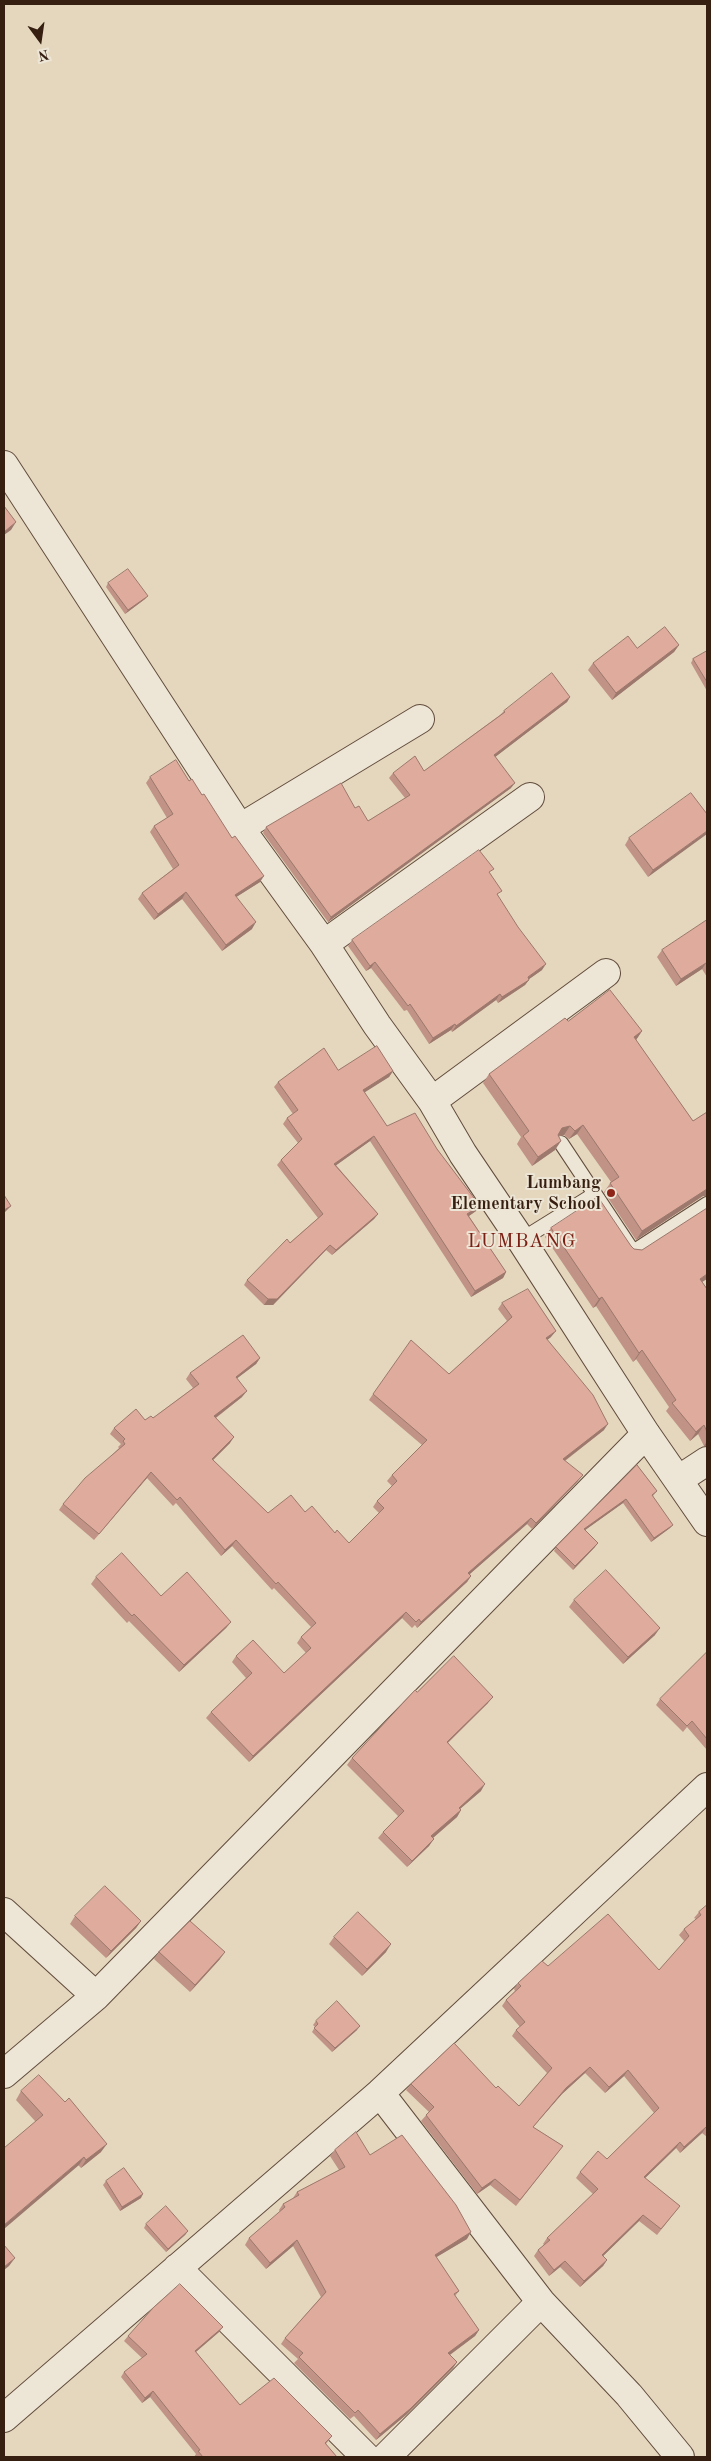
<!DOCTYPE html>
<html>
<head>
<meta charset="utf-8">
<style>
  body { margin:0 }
  #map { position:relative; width:711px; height:2461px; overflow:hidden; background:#e4d7be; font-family:"Old Standard TT",serif }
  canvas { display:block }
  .frame { position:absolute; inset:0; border:5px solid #361e10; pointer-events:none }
  .north { position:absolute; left:15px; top:15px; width:50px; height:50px; -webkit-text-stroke:4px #ede5d5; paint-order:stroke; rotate:166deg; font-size:14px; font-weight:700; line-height:20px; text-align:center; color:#361e10 }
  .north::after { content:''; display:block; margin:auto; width:18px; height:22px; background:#361e10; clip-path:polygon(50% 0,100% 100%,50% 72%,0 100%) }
</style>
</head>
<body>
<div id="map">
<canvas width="711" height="2461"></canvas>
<div class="frame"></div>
<div class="north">N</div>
</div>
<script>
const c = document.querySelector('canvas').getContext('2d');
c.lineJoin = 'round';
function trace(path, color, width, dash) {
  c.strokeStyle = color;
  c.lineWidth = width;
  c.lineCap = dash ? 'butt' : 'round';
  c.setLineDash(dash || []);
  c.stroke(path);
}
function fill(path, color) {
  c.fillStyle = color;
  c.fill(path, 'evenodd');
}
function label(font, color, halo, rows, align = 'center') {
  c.font = font + ' "Old Standard TT",serif';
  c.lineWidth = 4;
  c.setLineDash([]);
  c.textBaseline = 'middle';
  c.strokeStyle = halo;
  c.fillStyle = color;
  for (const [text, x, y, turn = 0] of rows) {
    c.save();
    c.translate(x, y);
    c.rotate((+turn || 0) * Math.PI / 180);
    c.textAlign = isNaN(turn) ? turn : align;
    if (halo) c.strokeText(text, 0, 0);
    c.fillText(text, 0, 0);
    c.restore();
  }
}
const lane = new Path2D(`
  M 561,1143 L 632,1250 L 636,1250 L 707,1204
  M 521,1240 L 595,1194`);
const street = new Path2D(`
  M 4,465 L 240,828 L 324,944 L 377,1025 L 432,1101 L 463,1154 L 521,1240 L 646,1434 L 707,1522
  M 240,828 L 420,719
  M 324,944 L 530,797
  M 432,1101 L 606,973
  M 678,1480 L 707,1461
  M 4,1912 L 96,1996
  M 4,2074 L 96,1996 L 646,1434
  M 380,2093 L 541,2302 L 629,2395 L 680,2457
  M 177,2268 L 366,2457
  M 4,2418 L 380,2093 L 707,1787
  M 386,2457 L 541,2302`);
trace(lane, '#624c3c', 16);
trace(street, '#624c3c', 30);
trace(lane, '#ede5d5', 14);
trace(street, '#ede5d5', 28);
fill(new Path2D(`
  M 108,583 L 145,599 L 125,614 L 106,587 Z
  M 679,645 L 674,652 L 612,700 L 588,670 L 593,663 L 637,648 Z
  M 707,651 L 707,691 L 691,663 L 693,659 Z
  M 570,697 L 567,702 L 495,757 L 511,788 L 328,922 L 263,833 L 266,827 L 355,808 L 368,821 L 405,798 L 389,778 L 393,773 L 424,771 L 500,715 L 504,711 Z
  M 150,777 L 189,781 L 202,795 L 260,882 L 236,897 L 252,929 L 222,951 L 182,899 L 154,920 L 138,899 L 142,893 L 173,869 L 150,832 L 154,826 L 167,818 L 146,783 Z
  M 707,814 L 648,877 L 625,845 L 629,838 Z
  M 491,874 L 498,896 L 542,970 L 529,979 L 525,985 L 498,1003 L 496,1000 L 452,1032 L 451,1030 L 429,1044 L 407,1010 L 404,1011 L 371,968 L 366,971 L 348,946 L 352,940 Z
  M 707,920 L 707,977 L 702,969 L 676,986 L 657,957 L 662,950 Z
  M 568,1021 L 642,1031 L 636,1040 L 693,1121 L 707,1112 L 707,1196 L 703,1196 L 636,1240 L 604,1192 L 611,1182 L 577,1134 L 569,1139 L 564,1135 L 559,1136 L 555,1150 L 532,1166 L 517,1144 L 521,1137 L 483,1083 L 489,1074 Z
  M 338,1070 L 393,1071 L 389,1077 L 364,1092 L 387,1126 L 437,1149 L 480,1206 L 476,1211 L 469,1216 L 506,1272 L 503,1278 L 471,1297 L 370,1141 L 336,1165 L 378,1214 L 374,1219 L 332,1255 L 326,1250 L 273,1305 L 264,1305 L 244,1285 L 247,1280 L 318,1218 L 277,1165 L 281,1160 L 298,1143 L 283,1124 L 287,1118 L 293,1114 L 274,1087 L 278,1082 Z
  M 551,1228 L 631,1246 L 634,1249 L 642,1250 L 702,1282 L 707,1289 L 707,1446 L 704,1446 L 698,1434 L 690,1441 L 666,1411 L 669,1407 L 636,1359 L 633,1362 L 596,1306 L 593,1308 L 545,1237 Z
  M 502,1303 L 551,1337 L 547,1340 L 604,1430 L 565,1461 L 578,1481 L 532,1529 L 527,1524 L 470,1574 L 471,1576 L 467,1582 L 417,1628 L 415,1625 L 412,1628 L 402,1618 L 249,1762 L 206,1718 L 211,1712 L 246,1678 L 232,1662 L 236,1656 L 284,1673 L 306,1653 L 297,1643 L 301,1637 L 311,1627 L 274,1588 L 272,1590 L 232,1546 L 221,1556 L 176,1503 L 173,1506 L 147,1478 L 94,1540 L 59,1510 L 63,1504 L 119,1448 L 118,1447 L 121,1444 L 110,1434 L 114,1428 L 153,1418 L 193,1388 L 186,1379 L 190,1373 L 260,1358 L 256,1364 L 237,1378 L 242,1397 L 216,1418 L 230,1443 L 213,1460 L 268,1513 L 305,1512 L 349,1543 L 379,1513 L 373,1507 L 377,1501 L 392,1486 L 387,1481 L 392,1475 L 422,1445 L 369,1400 L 373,1394 L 449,1374 L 507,1321 L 498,1309 Z
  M 637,1465 L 657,1491 L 653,1496 L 670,1528 L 651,1542 L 623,1503 L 585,1530 L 595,1547 L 573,1570 L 554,1551 L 556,1547 Z
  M 96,1577 L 231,1622 L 226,1628 L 179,1672 L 129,1621 L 127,1623 L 91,1584 Z
  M 574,1600 L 655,1635 L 623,1664 L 569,1607 Z
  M 707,1652 L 707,1750 L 687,1727 L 683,1732 L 656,1705 L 660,1699 Z
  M 417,1692 L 488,1703 L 448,1743 L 481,1791 L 460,1809 L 461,1810 L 457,1817 L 433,1838 L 429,1846 L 407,1867 L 378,1838 L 383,1832 L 398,1816 L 347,1765 L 352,1758 Z
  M 707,1905 L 707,2137 L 702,2133 L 680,2153 L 676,2148 L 645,2178 L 680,2206 L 657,2235 L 639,2221 L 603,2256 L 607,2260 L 603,2266 L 580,2287 L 560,2267 L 549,2276 L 534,2256 L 538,2250 L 544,2245 L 543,2244 L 547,2238 L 593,2194 L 576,2178 L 580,2172 L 607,2159 L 654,2113 L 624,2076 L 605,2093 L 585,2073 L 562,2094 L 533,2127 L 563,2146 L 516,2206 L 490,2185 L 477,2194 L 421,2121 L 429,2112 L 406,2090 L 411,2084 L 496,2088 L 519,2106 L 547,2073 L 512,2036 L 516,2030 L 520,2027 L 502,2006 L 506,2000 L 515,1991 L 514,1989 L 518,1983 L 548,1966 L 659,1970 L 685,1942 L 679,1935 L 684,1929 L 696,1919 L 694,1918 L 699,1912 Z
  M 75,1916 L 141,1921 L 136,1928 L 106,1958 L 70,1924 Z
  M 334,1937 L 386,1952 L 362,1976 L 329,1944 Z
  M 159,1952 L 220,1959 L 190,1992 L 154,1959 Z
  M 316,2021 L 357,2030 L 332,2052 L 312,2032 L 315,2027 L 313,2025 Z
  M 21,2091 L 101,2152 L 81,2168 L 35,2121 L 16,2100 Z
  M 335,2150 L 370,2155 L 467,2239 L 436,2257 L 459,2291 L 455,2296 L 479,2330 L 475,2336 L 450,2355 L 457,2362 L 453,2368 L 406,2415 L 376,2440 L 354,2416 L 350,2419 L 294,2363 L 298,2359 L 281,2344 L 285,2338 L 321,2297 L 293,2246 L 266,2269 L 245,2245 L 249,2238 L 280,2212 L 279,2210 L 283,2204 L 293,2198 L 297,2192 L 339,2170 L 330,2156 Z
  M 106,2181 L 141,2198 L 120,2211 L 103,2185 Z
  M 146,2224 L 188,2231 L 185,2235 L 166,2252 L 144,2228 Z
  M 219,2332 L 196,2352 L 240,2405 L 332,2436 L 326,2444 L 337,2457 L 194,2457 L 196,2454 L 150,2397 L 142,2403 L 121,2377 L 124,2372 L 142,2358 L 124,2341 L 128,2336 Z`), '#c09386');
fill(new Path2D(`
  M 16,522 L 11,530 L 4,535 L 4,532 Z
  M 148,596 L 145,599 L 125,614 L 128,610 Z
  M 679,645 L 674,652 L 612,700 L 616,693 Z
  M 570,697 L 567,702 L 490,761 L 494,755 Z
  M 515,783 L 511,788 L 328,922 L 331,917 Z
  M 707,831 L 707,834 L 648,877 L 653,870 Z
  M 264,876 L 260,882 L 230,901 L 235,895 Z
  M 186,892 L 182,899 L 154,920 L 158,914 Z
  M 256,922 L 252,929 L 222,951 L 226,945 Z
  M 375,962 L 371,968 L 366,971 L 370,966 Z
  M 706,963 L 702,969 L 676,986 L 681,979 Z
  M 546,964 L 542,970 L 525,982 L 529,980 L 525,985 L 498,1003 L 502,997 Z
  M 500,994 L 496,1000 L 452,1032 L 456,1026 Z
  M 455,1024 L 451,1030 L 429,1044 L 433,1038 Z
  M 642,1031 L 636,1040 L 634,1037 Z
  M 393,1071 L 389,1077 L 359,1096 L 363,1090 Z
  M 583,1125 L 577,1134 L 569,1139 L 575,1131 Z
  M 570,1126 L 564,1135 L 556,1136 L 562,1128 Z
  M 374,1136 L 370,1141 L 331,1169 L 334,1164 Z
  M 561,1141 L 555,1150 L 532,1166 L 538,1157 Z
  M 707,1189 L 707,1196 L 703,1196 L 636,1240 L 642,1231 Z
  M 11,1206 L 4,1213 L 4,1210 Z
  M 480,1206 L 476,1211 L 463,1220 L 467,1214 Z
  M 378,1214 L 374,1219 L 332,1255 L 336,1250 Z
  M 330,1245 L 326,1250 L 273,1305 L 264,1305 L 268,1299 Z
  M 506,1272 L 503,1278 L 471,1297 L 475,1291 Z
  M 707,1274 L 707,1279 L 694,1287 L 700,1279 Z
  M 602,1297 L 596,1306 L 593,1308 L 599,1299 Z
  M 556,1331 L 551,1337 L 542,1344 L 546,1338 Z
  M 642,1350 L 636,1359 L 633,1362 L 639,1353 Z
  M 260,1358 L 256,1364 L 231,1383 L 236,1377 Z
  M 247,1391 L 242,1397 L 210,1422 L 214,1416 Z
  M 608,1424 L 604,1430 L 559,1465 L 563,1459 Z
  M 704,1425 L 698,1434 L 690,1441 L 696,1432 Z
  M 234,1437 L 230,1443 L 208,1465 L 212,1459 Z
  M 707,1441 L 707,1446 L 704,1446 Z
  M 151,1472 L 147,1478 L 94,1540 L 99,1534 Z
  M 583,1475 L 578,1481 L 532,1529 L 536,1523 Z
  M 626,1499 L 623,1503 L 581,1533 L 584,1529 Z
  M 531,1518 L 527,1524 L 464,1579 L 468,1573 Z
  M 673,1525 L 670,1528 L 651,1542 L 654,1538 Z
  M 236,1540 L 232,1546 L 221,1556 L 225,1550 Z
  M 598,1543 L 595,1547 L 573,1570 L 575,1566 Z
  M 471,1576 L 467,1582 L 417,1628 L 421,1622 Z
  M 406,1612 L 402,1618 L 249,1762 L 253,1756 Z
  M 231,1622 L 226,1628 L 179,1672 L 184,1665 Z
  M 660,1628 L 655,1635 L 623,1664 L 628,1657 Z
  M 493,1697 L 488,1703 L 442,1748 L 447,1742 Z
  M 485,1784 L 481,1791 L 454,1814 L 459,1808 Z
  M 461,1810 L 457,1817 L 427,1843 L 431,1836 Z
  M 434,1839 L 429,1846 L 407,1867 L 412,1861 Z
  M 141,1921 L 136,1928 L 106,1958 L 111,1951 Z
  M 391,1944 L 386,1952 L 362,1976 L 367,1969 Z
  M 225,1952 L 220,1959 L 190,1992 L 195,1985 Z
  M 360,2026 L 357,2030 L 332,2052 L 335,2048 Z
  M 590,2067 L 585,2073 L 562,2094 L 528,2133 L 533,2127 L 566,2088 Z
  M 628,2070 L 624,2076 L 605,2093 L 609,2087 Z
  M 706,2127 L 702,2133 L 680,2153 L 684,2147 Z
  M 680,2142 L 676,2148 L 640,2183 L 644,2177 Z
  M 107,2144 L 101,2152 L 81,2168 L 86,2160 Z
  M 84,2157 L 79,2165 L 4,2229 L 4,2225 Z
  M 495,2179 L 490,2185 L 477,2194 L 482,2188 Z
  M 143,2194 L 141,2198 L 120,2211 L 122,2207 Z
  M 643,2215 L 639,2221 L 598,2261 L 602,2255 Z
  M 188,2231 L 185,2235 L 166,2252 L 168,2249 Z
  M 471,2232 L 467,2239 L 430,2261 L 435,2255 Z
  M 297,2240 L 293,2246 L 266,2269 L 270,2263 Z
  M 15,2258 L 9,2266 L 4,2270 L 4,2267 Z
  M 607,2260 L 603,2266 L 580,2287 L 584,2281 Z
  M 565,2261 L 560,2267 L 549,2276 L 554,2270 Z
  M 223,2327 L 219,2332 L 191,2356 L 195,2351 Z
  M 479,2330 L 475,2336 L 444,2359 L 448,2353 Z
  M 457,2362 L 453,2368 L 406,2415 L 376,2440 L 380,2434 Z
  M 153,2391 L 150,2397 L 142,2403 L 145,2398 Z`), '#9c786d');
const building = new Path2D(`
  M 4,506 L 16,522 L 4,532 Z
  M 128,569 L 148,596 L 128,610 L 108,583 Z
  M 665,627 L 679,645 L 616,693 L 593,663 L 628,636 L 637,648 Z
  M 707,651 L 707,682 L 693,659 Z
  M 552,673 L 570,697 L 494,755 L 515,783 L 331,917 L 266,827 L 341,783 L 355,808 L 359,806 L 368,821 L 410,795 L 393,773 L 415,756 L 424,771 L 505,712 L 504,711 Z
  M 176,760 L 189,781 L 192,779 L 202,795 L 204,794 L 232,838 L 235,836 L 264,876 L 235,895 L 256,922 L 226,945 L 186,892 L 158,914 L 142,893 L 179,865 L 154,826 L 173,814 L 150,777 Z
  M 691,793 L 707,814 L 707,831 L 653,870 L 629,838 Z
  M 479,850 L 494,869 L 489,872 L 502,891 L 497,894 L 518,927 L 546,964 L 528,977 L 529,980 L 502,997 L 500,994 L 456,1026 L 455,1024 L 433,1038 L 410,1004 L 408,1006 L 375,962 L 370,966 L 352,940 Z
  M 707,920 L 707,964 L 706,963 L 681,979 L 662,950 Z
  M 610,990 L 642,1031 L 634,1037 L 693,1121 L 707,1112 L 707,1189 L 642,1231 L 610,1183 L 619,1177 L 583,1125 L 575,1131 L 570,1126 L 562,1128 L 558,1135 L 561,1141 L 538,1157 L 523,1136 L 529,1131 L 489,1074 L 565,1018 L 568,1021 Z
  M 377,1046 L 393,1071 L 363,1090 L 387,1126 L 415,1113 L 437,1149 L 480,1206 L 467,1214 L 506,1272 L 475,1291 L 374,1136 L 334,1164 L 378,1214 L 336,1250 L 330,1245 L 277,1299 L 268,1299 L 247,1280 L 287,1239 L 290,1243 L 323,1214 L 281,1160 L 302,1139 L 287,1118 L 298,1110 L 278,1082 L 324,1048 L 338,1070 Z
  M 4,1195 L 11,1206 L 4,1210 Z
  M 598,1197 L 631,1246 L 634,1249 L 642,1250 L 707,1208 L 707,1274 L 700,1279 L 707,1289 L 707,1432 L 704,1425 L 696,1432 L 672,1403 L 676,1400 L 642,1350 L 639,1353 L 602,1297 L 599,1299 L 551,1228 Z
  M 528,1289 L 556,1331 L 546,1338 L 593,1395 L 608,1424 L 563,1459 L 583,1475 L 536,1523 L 531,1518 L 468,1573 L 471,1576 L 421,1622 L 419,1619 L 416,1622 L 406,1612 L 253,1756 L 211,1712 L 252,1673 L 236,1656 L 253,1640 L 284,1673 L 311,1648 L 301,1637 L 316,1623 L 278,1582 L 276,1584 L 236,1540 L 225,1550 L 180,1497 L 177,1500 L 151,1472 L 99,1534 L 63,1504 L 85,1478 L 125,1444 L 123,1441 L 125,1439 L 114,1428 L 136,1409 L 145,1420 L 151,1416 L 153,1418 L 199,1384 L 190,1373 L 243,1335 L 260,1358 L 236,1377 L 247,1391 L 214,1416 L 234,1437 L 212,1459 L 268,1513 L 291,1495 L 305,1512 L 312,1506 L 335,1533 L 337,1530 L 349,1543 L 384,1508 L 377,1501 L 397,1481 L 392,1475 L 427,1440 L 373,1394 L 411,1340 L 449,1374 L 512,1317 L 502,1303 Z
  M 637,1465 L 657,1491 L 652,1495 L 673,1525 L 654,1538 L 626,1499 L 584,1529 L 598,1543 L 575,1566 L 556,1547 Z
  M 122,1553 L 161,1596 L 187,1572 L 231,1622 L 184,1665 L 134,1614 L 132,1616 L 96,1577 Z
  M 606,1570 L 660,1628 L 628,1657 L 574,1600 Z
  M 707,1652 L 707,1739 L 692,1721 L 687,1726 L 660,1699 Z
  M 454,1656 L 493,1697 L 447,1742 L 485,1784 L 459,1808 L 461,1810 L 431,1836 L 434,1839 L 412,1861 L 383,1832 L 404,1811 L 352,1758 L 415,1690 L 417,1692 Z
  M 105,1886 L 141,1921 L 111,1951 L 75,1916 Z
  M 707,1905 L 707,2128 L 706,2127 L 684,2147 L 680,2142 L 644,2177 L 680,2206 L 661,2229 L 643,2215 L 602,2255 L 607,2260 L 584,2281 L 565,2261 L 554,2270 L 538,2250 L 550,2240 L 547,2238 L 598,2189 L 580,2172 L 598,2151 L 607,2159 L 659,2108 L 628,2070 L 609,2087 L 590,2067 L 566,2088 L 533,2127 L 563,2146 L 520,2200 L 495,2179 L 482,2188 L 426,2115 L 434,2107 L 411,2084 L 454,2043 L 496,2088 L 498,2086 L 519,2106 L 552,2068 L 516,2030 L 525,2022 L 506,2000 L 521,1986 L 518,1983 L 542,1961 L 548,1966 L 608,1914 L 659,1970 L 689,1936 L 684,1929 L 701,1915 L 699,1912 Z
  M 358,1912 L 391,1944 L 367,1969 L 334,1937 Z
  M 190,1921 L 225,1952 L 195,1985 L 159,1952 Z
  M 337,2001 L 360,2026 L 335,2048 L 314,2028 L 318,2024 L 316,2021 Z
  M 39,2075 L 65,2102 L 69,2098 L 107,2144 L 86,2160 L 84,2157 L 4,2225 L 4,2148 L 43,2115 L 21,2091 Z
  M 356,2132 L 370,2155 L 402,2135 L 456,2205 L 471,2232 L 435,2255 L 459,2291 L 454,2294 L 479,2330 L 448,2353 L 457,2362 L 410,2409 L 380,2434 L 358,2410 L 355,2413 L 299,2357 L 303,2353 L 285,2338 L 326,2292 L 297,2240 L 270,2263 L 249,2238 L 285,2207 L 283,2204 L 299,2195 L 297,2192 L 345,2167 L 335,2150 Z
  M 124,2168 L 143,2194 L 122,2207 L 106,2181 Z
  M 166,2206 L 188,2231 L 168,2249 L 146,2224 Z
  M 4,2245 L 15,2258 L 4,2267 Z
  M 180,2284 L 223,2327 L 195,2351 L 240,2405 L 274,2378 L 332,2436 L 325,2443 L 337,2457 L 203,2457 L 198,2451 L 200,2450 L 153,2391 L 145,2398 L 124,2372 L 147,2354 L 128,2336 L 153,2308 Z`);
fill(building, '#dfab9c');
trace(building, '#9c786d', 1);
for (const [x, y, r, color] of [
  [611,1193,5,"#8f2418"]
]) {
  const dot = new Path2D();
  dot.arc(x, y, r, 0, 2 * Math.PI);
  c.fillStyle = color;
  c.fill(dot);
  trace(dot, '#ede5d5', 2);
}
label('bold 18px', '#361e10', '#ede5d5', [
  ["Lumbang",601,1183],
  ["Elementary School",601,1204]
], 'right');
c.letterSpacing = '1px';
label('20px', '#7a1f14', '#ede5d5', [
  ["LUMBANG",522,1242]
]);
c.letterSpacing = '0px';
</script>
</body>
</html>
